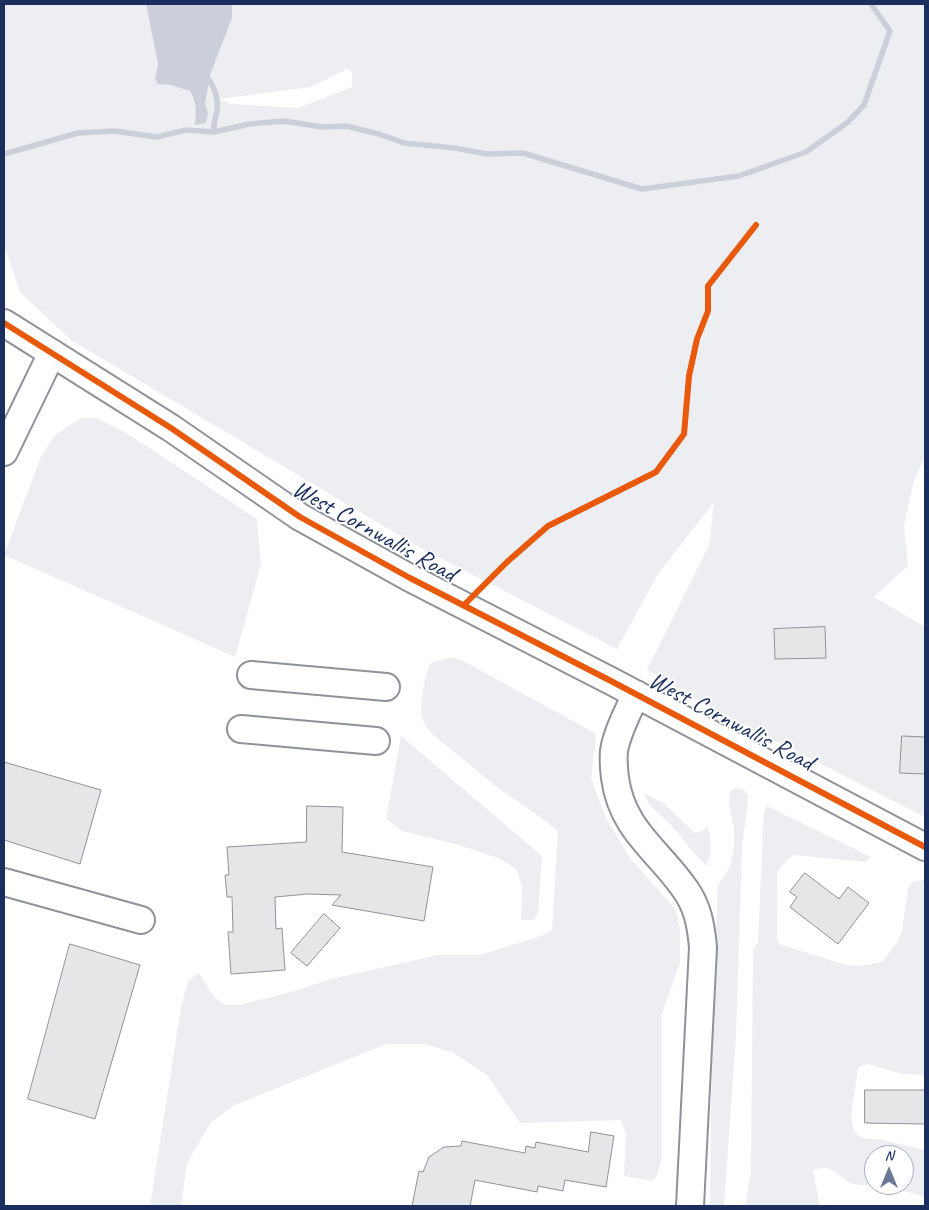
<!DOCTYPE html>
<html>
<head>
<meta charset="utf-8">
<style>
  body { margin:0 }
  #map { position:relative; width:929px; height:1210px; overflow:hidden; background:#fff; font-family:Caveat,sans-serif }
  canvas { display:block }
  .frame { position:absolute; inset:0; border:5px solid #1b2f5e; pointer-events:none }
  .north { position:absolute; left:864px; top:1145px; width:50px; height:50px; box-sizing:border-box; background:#fff; border:1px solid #a4acbf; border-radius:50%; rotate:0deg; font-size:14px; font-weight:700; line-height:20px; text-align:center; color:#1b2f5e }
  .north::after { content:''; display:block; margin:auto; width:18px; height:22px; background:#6b7896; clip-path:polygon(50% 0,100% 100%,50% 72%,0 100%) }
</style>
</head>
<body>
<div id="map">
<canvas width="929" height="1210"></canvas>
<div class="frame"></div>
<div class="north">N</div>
</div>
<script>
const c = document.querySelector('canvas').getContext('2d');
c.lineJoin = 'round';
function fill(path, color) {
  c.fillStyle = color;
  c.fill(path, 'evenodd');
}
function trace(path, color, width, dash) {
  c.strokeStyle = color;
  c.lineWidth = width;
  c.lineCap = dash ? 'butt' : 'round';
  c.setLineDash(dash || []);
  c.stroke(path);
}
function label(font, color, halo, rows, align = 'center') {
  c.font = font + ' Caveat,sans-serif';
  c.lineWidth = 4;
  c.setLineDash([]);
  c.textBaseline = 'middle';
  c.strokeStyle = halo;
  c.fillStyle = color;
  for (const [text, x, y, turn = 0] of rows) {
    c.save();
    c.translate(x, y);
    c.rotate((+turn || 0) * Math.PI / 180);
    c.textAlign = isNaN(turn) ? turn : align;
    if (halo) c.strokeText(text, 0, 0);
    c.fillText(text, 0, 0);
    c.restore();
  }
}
fill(new Path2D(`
  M 4,4 L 925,4 L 925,457 L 914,480 L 904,525 L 908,566 L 874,597 L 925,627 L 925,817 L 707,706 L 647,670 L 709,545 L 714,502 L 658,574 L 617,649 L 419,547 L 71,340 L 20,292 L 4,244 ZM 347,69 L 352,72 L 352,87 L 298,108 L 231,104 L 219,99 L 311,87 Z
  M 81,418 L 96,418 L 128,434 L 257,519 L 261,564 L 235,657 L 4,555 L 40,459 L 55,435 Z
  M 452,657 L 465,662 L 595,733 L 596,737 L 591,778 L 606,818 L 630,858 L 675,909 L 680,928 L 680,963 L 661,1016 L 661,1161 L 657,1176 L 652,1181 L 624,1176 L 626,1134 L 621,1120 L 520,1123 L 487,1075 L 454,1053 L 425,1044 L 386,1044 L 235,1105 L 211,1122 L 187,1163 L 181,1206 L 150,1206 L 181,1007 L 188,981 L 199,973 L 214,997 L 225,1005 L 239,1005 L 295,991 L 331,979 L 438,955 L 480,955 L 541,936 L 552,930 L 558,831 L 536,814 L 498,788 L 430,732 C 428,729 425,726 424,722 C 417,709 425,677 430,663 Z
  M 401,736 L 542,856 L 538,913 L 534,920 L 521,920 L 522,887 L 517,870 L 501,859 L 459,845 L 402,831 L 386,819 Z
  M 736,788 L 744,790 L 748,795 L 748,801 L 742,845 L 736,1035 L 724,1206 L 710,1206 L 713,942 L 716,934 L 718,885 L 729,869 L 734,848 L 734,828 L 729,806 L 730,791 Z
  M 644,793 L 663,803 L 695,833 L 703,831 L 708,826 C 711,840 713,852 706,866 C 692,852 682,837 669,823 C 660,813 648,808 644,793 Z
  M 767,806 L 871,857 L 865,862 L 794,855 L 788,859 L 777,872 L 777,938 L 779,944 L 846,965 L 860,966 L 882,962 L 896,944 L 902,931 L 908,888 L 912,882 L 925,880 L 925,1076 L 914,1074 L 902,1074 L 868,1064 L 861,1066 L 858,1069 L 851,1114 L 853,1129 L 862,1138 L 879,1139 L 925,1150 L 925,1197 L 898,1189 L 852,1184 L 827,1167 L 813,1170 L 820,1206 L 745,1206 L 751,1172 L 753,949 L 758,942 L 764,812 ZM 874,1155 L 904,1155 L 904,1185 L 874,1185 Z`), '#edeef2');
fill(new Path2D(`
  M 146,4 L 231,4 L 232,5 L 232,18 L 210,75 L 205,104 L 208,113 L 206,123 L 195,125 C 196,112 197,102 190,91 L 171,85 L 158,84 L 155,79 L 158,64 Z`), '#cbcfda');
trace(new Path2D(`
  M 206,75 C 213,85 219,99 217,111 C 215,121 213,121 214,132
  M 4,154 L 78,133 L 114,131 L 157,137 L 186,130 L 214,132 L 249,124 L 284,121 L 322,127 L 346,126 L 379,134 L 404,143 L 455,148 L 487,154 L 523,153 L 642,189 L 739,176 L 806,152 L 848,122 L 864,105 L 890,31 L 871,4`), '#cbcfda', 5.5);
const building = new Path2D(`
  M 825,627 L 826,658 L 775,659 L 774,629 Z
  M 902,736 L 925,737 L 925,774 L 900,773 Z
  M 4,762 L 101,790 L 80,864 L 4,840 Z
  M 307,806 L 343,807 L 342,852 L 433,867 L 424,921 L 332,905 L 341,895 L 308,894 L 275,897 L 276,929 L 282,928 L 285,970 L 231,974 L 228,932 L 233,932 L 232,897 L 227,897 L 225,875 L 229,875 L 227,847 L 306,842 Z
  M 805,873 L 839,899 L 848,887 L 869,903 L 838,944 L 790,907 L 797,897 L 790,892 Z
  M 324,914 L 340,928 L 307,966 L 291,953 Z
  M 70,944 L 140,965 L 95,1119 L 28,1099 Z
  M 865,1090 L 925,1090 L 925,1124 L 865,1123 Z
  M 591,1132 L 614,1136 L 606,1187 L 565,1180 L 563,1191 L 538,1186 L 537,1192 L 475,1180 L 470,1206 L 412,1206 L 419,1171 L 423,1172 L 429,1157 L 444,1147 L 461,1146 L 462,1141 L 525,1153 L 526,1146 L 535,1148 L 536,1142 L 588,1152 Z`);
fill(building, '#e5e6e8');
trace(building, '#8e929a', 1);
const minor = new Path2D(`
  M 4,323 L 171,428 L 300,517 L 410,578 L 611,681 L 925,847
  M 4,452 L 52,353
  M 251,675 L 386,687
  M 636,694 C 628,712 617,732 614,751 C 613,760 614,769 615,778 C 622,830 658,850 685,889 C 698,907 701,926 703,947 L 690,1206
  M 241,729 L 376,741
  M 4,882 L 141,920`);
trace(minor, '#8e929a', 30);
trace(minor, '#fff', 26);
trace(new Path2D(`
  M 4,323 L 171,428 L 300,517 L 410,578 L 611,681 L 925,847
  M 464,605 L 507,562 L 548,526 L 656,472 L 684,434 L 689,376 L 697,339 L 708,311 L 708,286 L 756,225`), '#e8590c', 6);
label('25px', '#1b2f5e', '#fff', [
  ["West Cornwallis Road",374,532,29],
  ["West Cornwallis Road",731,722,28]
]);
</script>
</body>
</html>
